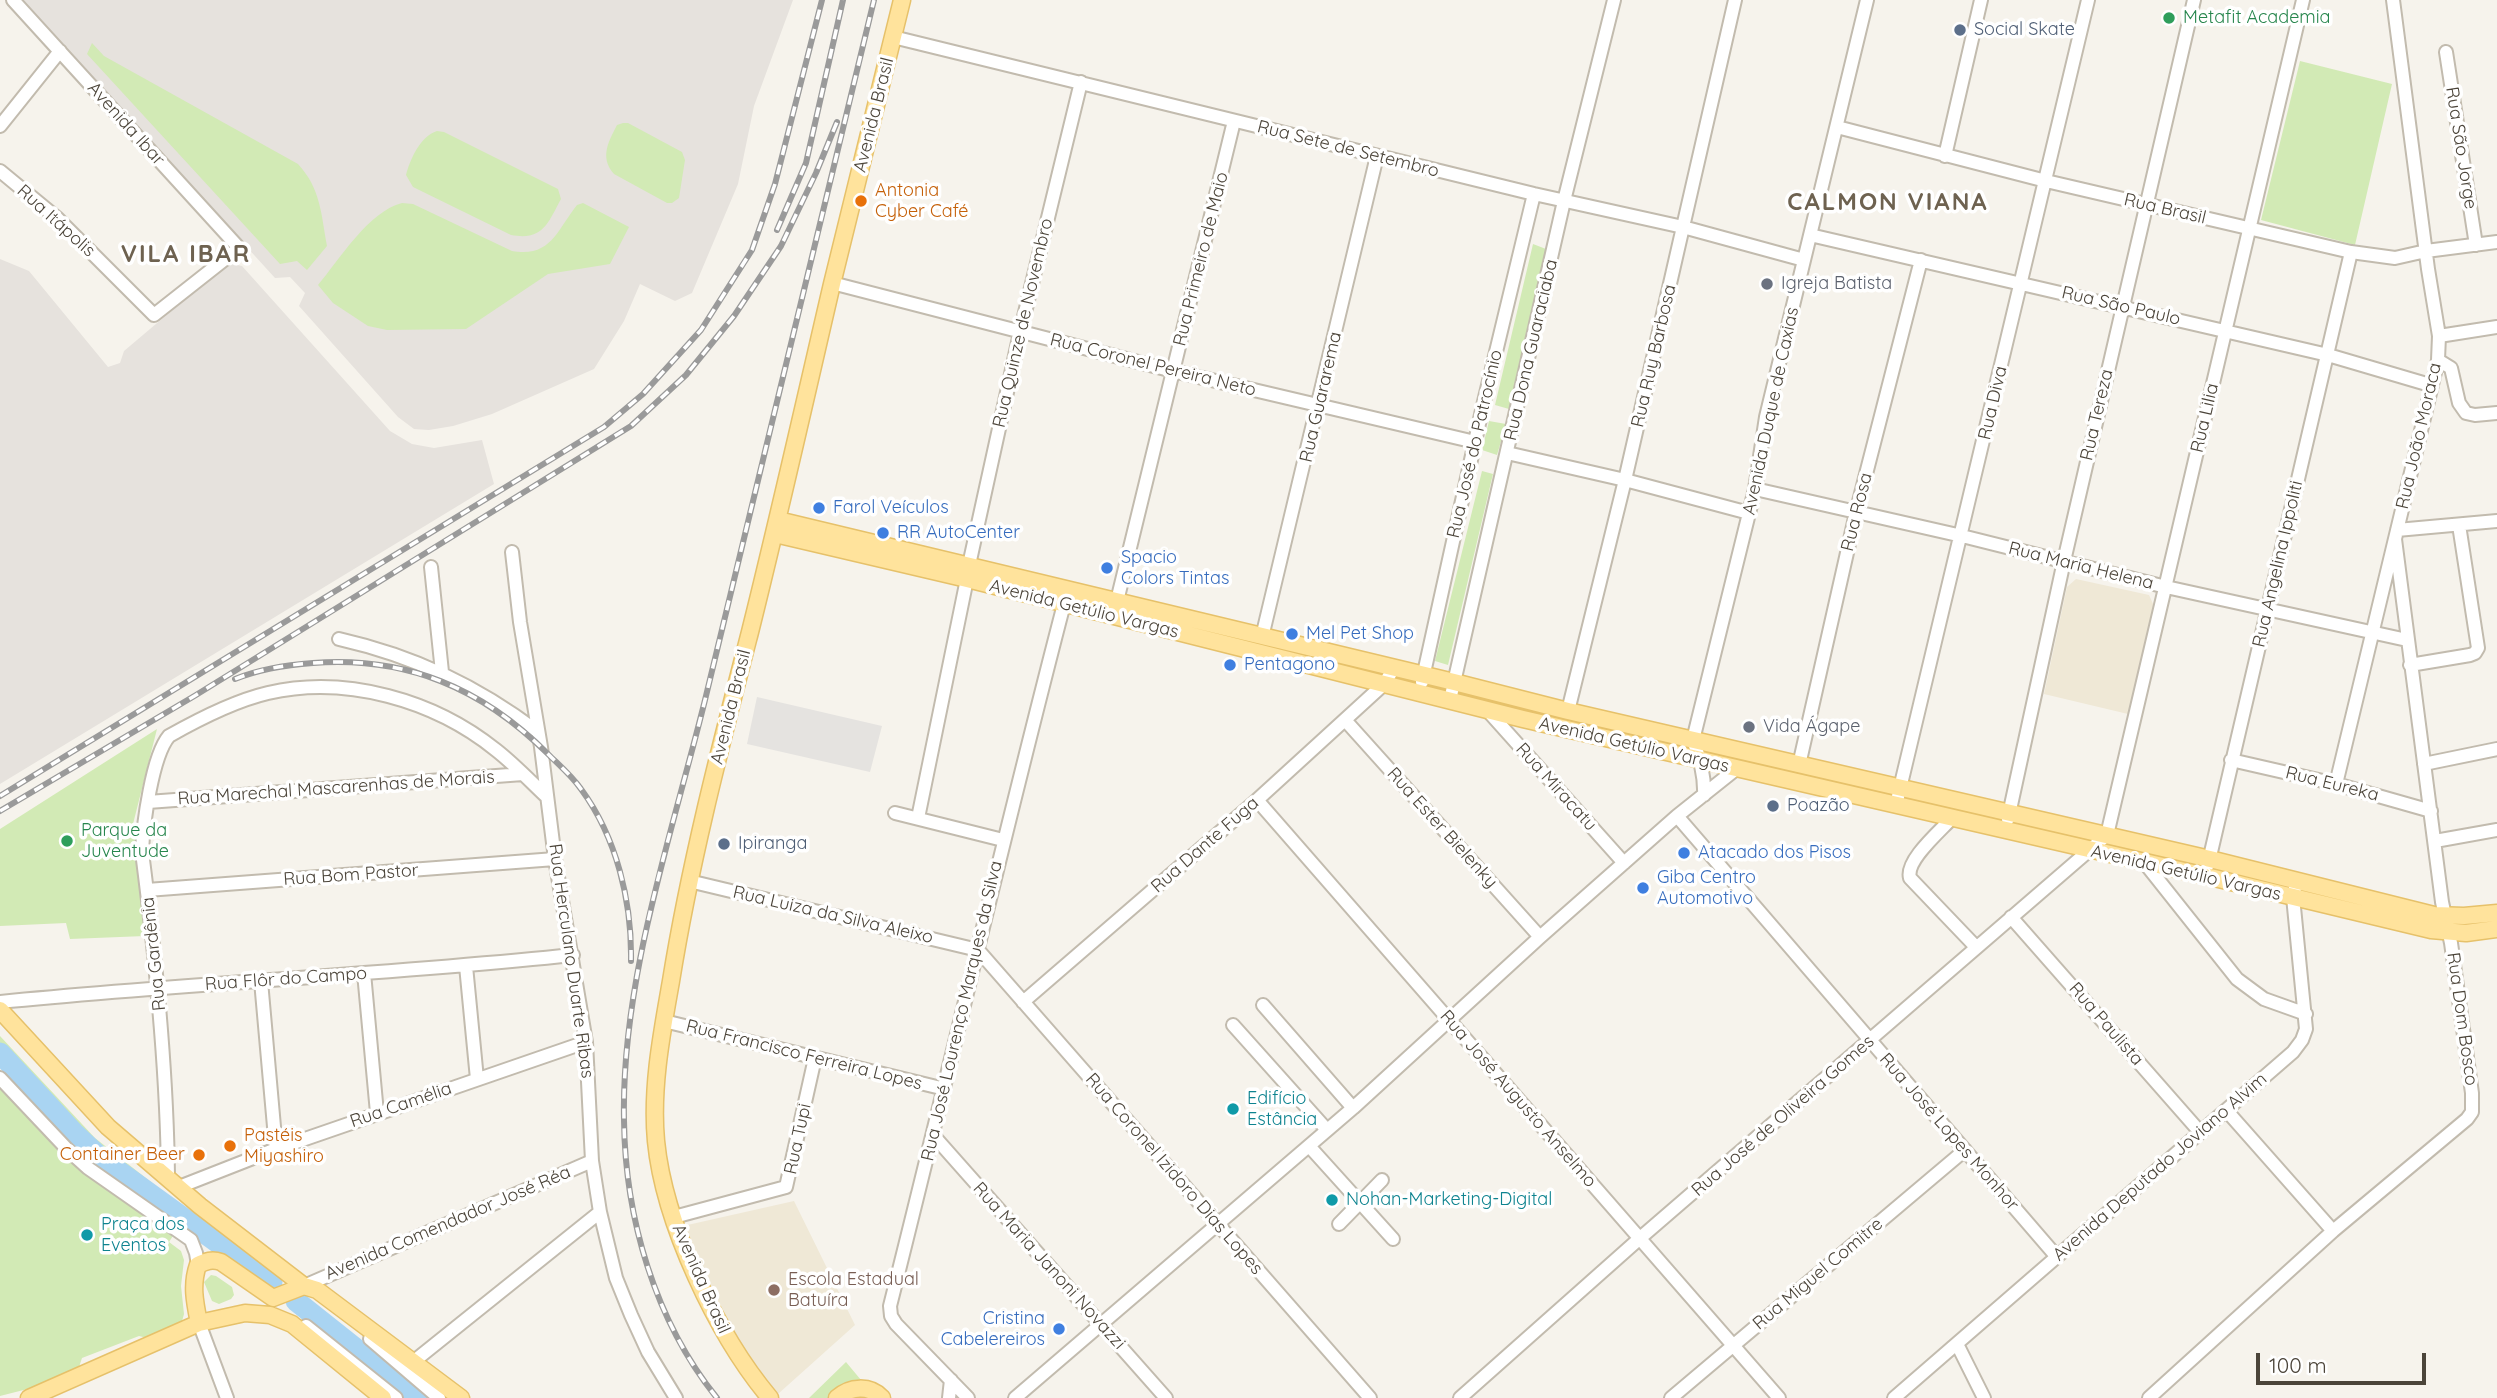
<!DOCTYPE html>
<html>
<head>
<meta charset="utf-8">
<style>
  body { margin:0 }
  #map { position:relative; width:2497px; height:1398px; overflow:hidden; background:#f6f3ec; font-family:Quicksand,sans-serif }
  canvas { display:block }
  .scale { position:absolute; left:2256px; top:1353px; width:170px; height:32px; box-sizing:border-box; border:4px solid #4b4439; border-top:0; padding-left:9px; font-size:21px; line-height:24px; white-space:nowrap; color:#4b4439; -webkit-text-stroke:5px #fff; paint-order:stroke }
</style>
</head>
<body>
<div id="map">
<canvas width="2497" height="1398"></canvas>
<div class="scale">100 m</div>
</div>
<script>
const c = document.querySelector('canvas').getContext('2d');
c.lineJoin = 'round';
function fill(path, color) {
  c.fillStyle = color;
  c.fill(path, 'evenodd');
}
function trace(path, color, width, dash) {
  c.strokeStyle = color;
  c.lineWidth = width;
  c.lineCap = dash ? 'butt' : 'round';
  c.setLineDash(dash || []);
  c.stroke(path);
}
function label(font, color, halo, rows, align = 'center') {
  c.font = font + ' Quicksand,sans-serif';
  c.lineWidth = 7;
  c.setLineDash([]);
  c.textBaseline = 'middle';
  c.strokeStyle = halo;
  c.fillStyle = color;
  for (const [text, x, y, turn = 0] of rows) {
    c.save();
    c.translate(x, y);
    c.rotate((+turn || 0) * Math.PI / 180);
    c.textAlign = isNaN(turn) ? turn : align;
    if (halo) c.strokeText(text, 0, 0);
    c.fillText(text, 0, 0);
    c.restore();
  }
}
fill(new Path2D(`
  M 22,0 L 793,0 L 754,106 L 738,184 L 692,293 L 675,301 L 640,284 L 624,321 L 594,369 L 492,414 L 453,426 L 429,430 L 414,429 L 398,417 L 299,306 L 305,293 L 290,277 L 275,278 Z
  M 0,259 L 29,271 L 108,367 L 120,363 L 124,351 L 228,263 L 242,266 L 390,431 L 412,444 L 434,448 L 482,440 L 494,484 L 0,784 Z`), '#e6e2dd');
fill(new Path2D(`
  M 2076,579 L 2149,595 L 2154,606 L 2128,714 L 2044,694 L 2067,587 Z
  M 794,1201 L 855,1325 L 778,1394 L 737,1342 L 700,1268 L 683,1226 Z`), '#efe8d6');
fill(new Path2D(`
  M 92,43 L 104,56 L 298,164 C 321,189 321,214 327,246 L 307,270 L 297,261 L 280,264 L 87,54 Z
  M 2300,61 L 2392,84 L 2355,245 L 2261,220 Z
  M 623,123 L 628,123 L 682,152 L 685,160 L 679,198 L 672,203 L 667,203 L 614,174 C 599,157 609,141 617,125 Z
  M 437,131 L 444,132 L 558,189 L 561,199 C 548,223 543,241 511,235 L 413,187 L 406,175 C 410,160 420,136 437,131 Z
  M 402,203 L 413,204 L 512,251 C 551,258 557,230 577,205 L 583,203 L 629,227 L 610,264 L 548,274 L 466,329 L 387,330 L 368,326 L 333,303 L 318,285 C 339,260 369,211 402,203 Z
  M 1533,244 L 1546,249 L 1509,409 L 1495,405 Z
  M 1489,421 L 1506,424 L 1497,455 L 1482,450 Z
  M 1482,471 L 1493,474 L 1448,665 L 1435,661 Z
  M 157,729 L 133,824 L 145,936 L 70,939 L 66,923 L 0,926 L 0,829 Z
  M 0,1036 L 95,1138 L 194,1216 L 191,1220 L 80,1133 L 0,1043 Z
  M 0,1071 L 64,1143 L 178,1228 L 169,1242 L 181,1251 L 184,1260 L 181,1286 L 184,1314 L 181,1325 L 155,1340 L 139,1336 L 82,1358 L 77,1373 L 55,1382 L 0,1396 Z
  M 211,1275 L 216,1276 L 232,1287 L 234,1295 L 231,1299 L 219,1304 L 212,1301 L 204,1282 Z
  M 846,1362 L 876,1398 L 809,1398 Z`), '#d2eab5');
fill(new Path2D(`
  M 757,697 L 882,726 L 870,772 L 747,744 Z`), '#e5e3e0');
trace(new Path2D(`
  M 0,1053 L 74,1133 L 102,1159 L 272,1282
  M 296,1301 L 418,1398`), '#a9d4f2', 21);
const minor = new Path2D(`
  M 893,37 L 1534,194 L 1683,227 L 1804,260
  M 2446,52 L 2476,245
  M 0,126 L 60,51
  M 1837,127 L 2046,181 L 2351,252 L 2395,258 L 2426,251 L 2497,242
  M 1945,156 L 1981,0
  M 0,171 L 57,218 L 154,315 L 239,248 L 13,0
  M 1810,235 L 2328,355 L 2430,385
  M 832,283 L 1173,371 L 1475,442
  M 2439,336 L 2497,327
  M 2438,360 L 2451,368 L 2459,403 L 2466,413 L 2475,415 L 2497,413
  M 1507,453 L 1625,480 L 1749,513
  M 1755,489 L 1962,536 L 2166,587 L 2407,640
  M 2397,530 L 2497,521
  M 512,552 L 520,622 L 541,747 L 555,859 L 586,1042 L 592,1161 L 600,1212 L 616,1278 L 631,1315 L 648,1352 L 676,1398
  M 969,565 L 1020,333 L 1081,82
  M 431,567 L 442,672
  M 1117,601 L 1234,121
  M 1262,637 L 1377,156
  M 339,639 C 414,656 477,686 538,732
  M 2410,665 L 2470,655 L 2475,653 L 2478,648 L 2459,525
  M 1422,682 L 1482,410 L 1534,194
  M 1450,700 L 1564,201 L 1614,0
  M 1488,711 L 1624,863
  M 1568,711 L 1625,480 L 1735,0
  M 1345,720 L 1540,937
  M 2231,760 L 2336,784 L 2431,811
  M 2424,764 L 2497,749
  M 1799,765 L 1856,513 L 1921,260
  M 2336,784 L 2438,360 L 2439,336 L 2428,269 L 2393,0
  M 1704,795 C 1705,775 1700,758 1693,740 L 1755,489 L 1766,417 L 1867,0
  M 1257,800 L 1779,1398
  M 148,802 L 523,774
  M 1896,805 L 2088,0
  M 895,813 L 1003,840
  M 1677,816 L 2057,1257
  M 918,818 L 967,579
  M 1951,819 C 1939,832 1905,861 1910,878 L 1976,947
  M 2008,819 L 2064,561 L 2194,0
  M 2435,841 L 2497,830
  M 2144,862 L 2237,979 L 2264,999 L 2306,1014
  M 2208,865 L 2351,252
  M 689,881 L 978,950 L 1370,1398
  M 147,890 L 555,859
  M 2011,917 L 2200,1132
  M 466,966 L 477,1079
  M 364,973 L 377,1113
  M 261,981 L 276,1149
  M 0,1002 C 191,983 382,975 573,955
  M 1023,1002 L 1257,800 L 1384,684 L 1394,668
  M 1263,1005 L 1353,1108
  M 664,1021 L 945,1089
  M 1233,1025 L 1327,1130
  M 0,1078 L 67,1149 L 88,1168 L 191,1240 L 196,1253 L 198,1265
  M 2226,1110 L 2333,1231
  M 933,1135 L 1166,1398
  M 1309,1146 L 1393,1239
  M 168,1177 C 167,1068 156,960 142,852 C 143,825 152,756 169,736 C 199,719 234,701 268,693 C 346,675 434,700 496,750 C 514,764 530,781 547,797
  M 179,1187 L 276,1149 L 586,1042
  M 674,1217 L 786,1187 L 815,1058
  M 1339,1224 L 1382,1180
  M 307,1288 L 304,1286 L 592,1161
  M 199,1323 L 227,1398
  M 306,1326 L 396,1398
  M 370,1339 L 439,1398
  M 1957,1344 L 1984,1398
  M 413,1362 L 600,1212
  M 949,1398 L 951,1380
  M 968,1398 L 896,1324 L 891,1316 L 890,1306 C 949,1072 1003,838 1064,604
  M 1015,1398 L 1353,1108 L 1540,937 L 1677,816 L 1736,769
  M 1460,1398 L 1639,1239 L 2107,835 L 2303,0
  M 1671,1398 L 1965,1150
  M 1894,1398 L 2293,1052 L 2302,1040 L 2306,1029 L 2293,897 L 2295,888
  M 2149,1398 L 2333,1231 L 2467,1119 L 2472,1112 L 2472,1093 L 2451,943 L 2442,902 L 2395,539`);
const major = new Path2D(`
  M 778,520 L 1454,682 L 1568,711 L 2210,859 L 2434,915 L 2464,916 L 2497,913
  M 775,534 L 967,579 L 1523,719 L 2206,876 L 2431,930 L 2466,933 L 2497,929
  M 0,1010 L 108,1127 L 200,1206 L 304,1286 L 317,1290 L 461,1398
  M 199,1323 C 195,1303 191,1285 198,1265 C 206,1261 212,1259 221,1262 L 273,1298 L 304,1286
  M 29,1398 L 199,1323 L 245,1313 L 270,1315 L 292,1324 L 383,1398
  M 770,1398 C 717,1335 664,1223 656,1141 C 651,1088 662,1032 671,981 C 690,863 720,748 750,632 C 779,516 805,400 832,284 C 855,189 879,95 902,0
  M 837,1398 C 850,1386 870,1385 882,1398`);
trace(minor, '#c2bbae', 16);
trace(major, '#e6c16a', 19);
trace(minor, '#fff', 12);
trace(major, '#ffe39c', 16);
const rail = new Path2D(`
  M 777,230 L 806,163 L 843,0
  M 235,679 C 260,669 285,665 313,663 C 406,656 482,688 548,754 C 559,765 572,776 581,789 C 617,838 632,902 631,961
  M 0,796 L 604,427 L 643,394 L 701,330 L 752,250 L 775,184 L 822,0
  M 0,811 L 196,695 L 631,426 L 686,375 L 734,316 L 781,246 L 816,173 L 837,122
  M 717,1398 C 655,1321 625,1218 624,1120 C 621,981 672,834 705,700 C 761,467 818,233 874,0`);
trace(rail, '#9a9a9a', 6);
trace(rail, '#fff', 3.5, [10]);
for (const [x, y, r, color] of [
  [2169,18,7,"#2e9e5b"],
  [1960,30,7,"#5c6f8a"],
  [861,201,7,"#e8710a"],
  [1767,284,7,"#6b7280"],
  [819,508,7,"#3f7fe0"],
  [883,533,7,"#3f7fe0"],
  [1107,568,7,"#3f7fe0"],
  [1292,634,7,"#3f7fe0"],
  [1230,665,7,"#3f7fe0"],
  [1749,727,7,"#6b7280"],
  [1773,806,7,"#5c6f8a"],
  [67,841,7,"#2e9e5b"],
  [724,844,7,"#5c6f8a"],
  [1684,853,7,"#3f7fe0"],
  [1643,888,7,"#3f7fe0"],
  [1233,1109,7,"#0f9aa8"],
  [230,1146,7,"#e8710a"],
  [199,1155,7,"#e8710a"],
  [1332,1200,7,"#0f9aa8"],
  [87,1235,7,"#0f9aa8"],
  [774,1290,7,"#8d6e63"],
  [1059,1329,7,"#3f7fe0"]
]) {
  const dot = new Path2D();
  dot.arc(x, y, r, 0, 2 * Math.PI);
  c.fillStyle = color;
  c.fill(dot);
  trace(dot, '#fff', 2.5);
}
label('18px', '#27864d', '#fff', [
  ["Metafit Academia",2183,18],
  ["Parque da",81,831],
  ["Juventude",81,852]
], 'left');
label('18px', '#4e5e75', '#fff', [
  ["Social Skate",1974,30],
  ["Poazão",1787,806],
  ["Ipiranga",738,844]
], 'left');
label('18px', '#4b4439', '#fff', [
  ["Avenida Brasil",874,115,-76],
  ["Avenida Ibar",126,124,48],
  ["Rua São Jorge",2461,148,81],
  ["Rua Sete de Setembro",1348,149,14],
  ["Rua Brasil",2165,209,13],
  ["Rua Itápolis",56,221,42],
  ["Rua Primeiro de Maio",1201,259,-76],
  ["Rua São Paulo",2121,306,13],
  ["Rua Quinze de Novembro",1023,323,-77],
  ["Rua Dona Guaraciaba",1531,350,-77],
  ["Rua Ruy Barbosa",1654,356,-77],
  ["Rua Coronel Pereira Neto",1153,365,14],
  ["Rua Guararema",1321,397,-77],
  ["Rua Diva",1993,403,-77],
  ["Avenida Duque de Caxias",1771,411,-78],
  ["Rua Tereza",2097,415,-77],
  ["Rua Lilia",2205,418,-77],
  ["Rua João Moraca",2419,436,-77],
  ["Rua José do Patrocínio",1475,444,-77],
  ["Rua Rosa",1857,512,-76],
  ["Rua Angelina Ippoliti",2278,564,-77],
  ["Rua Maria Helena",2081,566,14],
  ["Avenida Getúlio Vargas",1084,609,14],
  ["Avenida Brasil",731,707,-76],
  ["Avenida Getúlio Vargas",1634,745,13],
  ["Rua Eureka",2332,784,14],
  ["Rua Miracatu",1556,787,48],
  ["Rua Marechal Mascarenhas de Morais",336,788,-4],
  ["Rua Ester Bielenky",1442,828,48],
  ["Rua Dante Fuga",1205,845,-41],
  ["Avenida Getúlio Vargas",2186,873,13],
  ["Rua Bom Pastor",351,875,-4],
  ["Rua Luiza da Silva Aleixo",833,915,13],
  ["Rua Gardênia",154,954,-96],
  ["Rua Herculano Duarte Ribas",571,961,82],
  ["Rua Flôr do Campo",286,979,-4],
  ["Rua José Lourenço Marques da Silva",962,1011,-77],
  ["Rua Dom Bosco",2462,1019,82],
  ["Rua Paulista",2106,1024,49],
  ["Rua Francisco Ferreira Lopes",804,1055,14],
  ["Rua José Augusto Anselmo",1518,1099,49],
  ["Rua Camélia",401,1105,-19],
  ["Rua José de Oliveira Gomes",1783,1116,-41],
  ["Rua José Lopes Monhor",1949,1132,49],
  ["Rua Tupi",798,1139,-78],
  ["Avenida Deputado Joviano Alvim",2160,1167,-41],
  ["Rua Coronel Izidoro Dias Lopes",1174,1174,49],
  ["Avenida Comendador José Réa",448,1223,-23],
  ["Rua Maria Janoni Novazzi",1049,1266,48],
  ["Rua Miguel Comitre",1818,1274,-40],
  ["Avenida Brasil",701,1279,66]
]);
label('18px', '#c56008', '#fff', [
  ["Antonia",875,191],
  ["Cyber Café",875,212],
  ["Pastéis",244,1136],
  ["Miyashiro",244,1157],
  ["Container Beer",185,1155,"right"]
], 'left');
label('18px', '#5b616d', '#fff', [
  ["Igreja Batista",1781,284],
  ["Vida Ágape",1763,727]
], 'left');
label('18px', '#366cbe', '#fff', [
  ["Farol Veículos",833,508],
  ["RR AutoCenter",897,533],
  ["Spacio",1121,558],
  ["Colors Tintas",1121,579],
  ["Mel Pet Shop",1306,634],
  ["Pentagono",1244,665],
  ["Atacado dos Pisos",1698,853],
  ["Giba Centro",1657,878],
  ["Automotivo",1657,899],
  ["Cristina",1045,1319,"right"],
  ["Cabelereiros",1045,1340,"right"]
], 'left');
label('18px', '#0d838f', '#fff', [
  ["Edifício",1247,1099],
  ["Estância",1247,1120],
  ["Nohan-Marketing-Digital",1346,1200],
  ["Praça dos",101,1225],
  ["Eventos",101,1246]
], 'left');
label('18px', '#785e54', '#fff', [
  ["Escola Estadual",788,1280],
  ["Batuíra",788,1301]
], 'left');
c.letterSpacing = '2px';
label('bold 24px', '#6e6250', '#fff', [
  ["CALMON VIANA",1888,203],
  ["VILA IBAR",186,255]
]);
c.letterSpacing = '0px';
</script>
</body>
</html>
